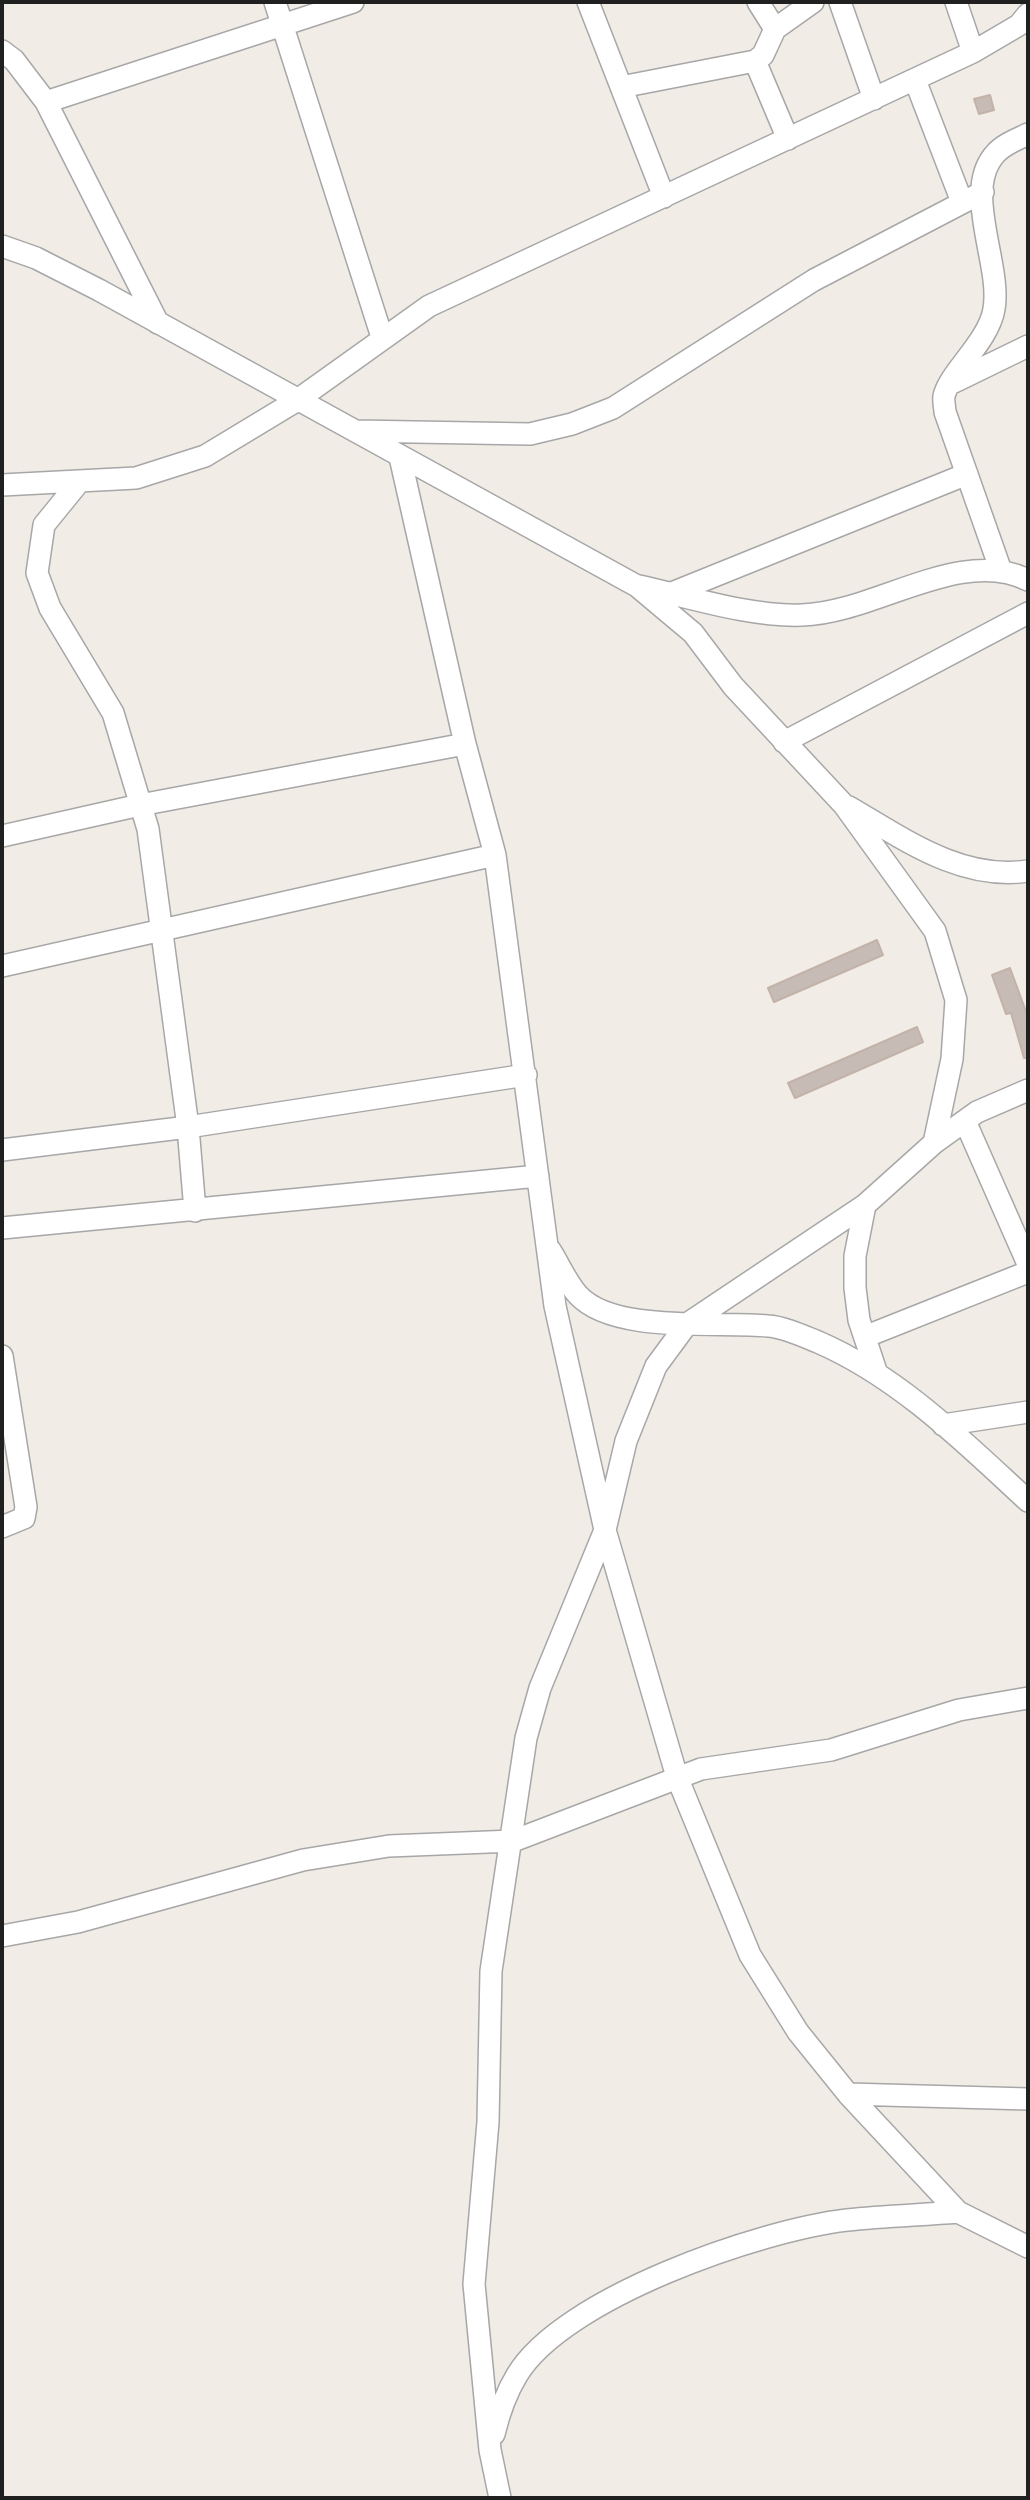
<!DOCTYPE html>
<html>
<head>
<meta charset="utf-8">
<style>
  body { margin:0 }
  #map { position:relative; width:1030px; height:2500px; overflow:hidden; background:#f1ece6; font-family:"Source Sans 3",sans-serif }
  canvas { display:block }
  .frame { position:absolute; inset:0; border:4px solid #202020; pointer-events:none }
</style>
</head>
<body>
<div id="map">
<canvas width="1030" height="2500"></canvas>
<div class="frame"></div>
</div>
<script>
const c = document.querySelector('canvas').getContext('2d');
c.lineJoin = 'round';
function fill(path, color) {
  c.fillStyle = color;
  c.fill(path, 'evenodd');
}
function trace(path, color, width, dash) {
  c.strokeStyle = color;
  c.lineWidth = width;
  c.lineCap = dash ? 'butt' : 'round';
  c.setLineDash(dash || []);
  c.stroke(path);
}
const building = new Path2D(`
  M 990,95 L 994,110 L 979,114 L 974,99 Z
  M 877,940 L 883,955 L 774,1002 L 768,988 Z
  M 1010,968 L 1028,1017 L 1028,1058 L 1024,1058 L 1011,1013 L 1006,1014 L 992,975 Z
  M 917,1027 L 923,1042 L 795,1098 L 788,1083 Z`);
fill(building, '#c6bcb5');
trace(building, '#c3b2a8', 2);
const street = new Path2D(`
  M 275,2 L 382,337
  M 588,2 L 664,197
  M 758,2 L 775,29
  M 840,2 L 874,99
  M 956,2 L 973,52
  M 2,51 L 14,60 L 46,102 L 158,323
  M 755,61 L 788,139
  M 915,80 L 962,202
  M 621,87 L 755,61 L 763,55 L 775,29 L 813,2
  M 46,102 L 353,2
  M 2,246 L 36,258 L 99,290 L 637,586 L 693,633 L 733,686 L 844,805 L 935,931 L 956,1000 L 952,1059 L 934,1143
  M 954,382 L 1028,346
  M 356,431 L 530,434 L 572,424 L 613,408 L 814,280 L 983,192
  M 400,457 L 465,744 L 495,855 L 555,1306 L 605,1530 L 677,1777 L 750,1955 L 798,2032 L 848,2094 L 958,2212 L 1028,2247
  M 79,482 L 44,525 L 37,573 L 50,608 L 113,713 L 148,829 L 188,1127 L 195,1211
  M 2,485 L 136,478 L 205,456 L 296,401 L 429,306 L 973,52 L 1019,25 L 1028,14
  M 1001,571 L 945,412 C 945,408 943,401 944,396 C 949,373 989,341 994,309 C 1002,264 961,190 996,153 C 1004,144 1018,139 1028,134
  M 639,586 C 689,597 751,617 802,615 C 875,613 960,546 1028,580
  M 672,593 L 967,474
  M 784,742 L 1028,613
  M 849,807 C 904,839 961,881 1028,871
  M 2,836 L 140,805 L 465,744
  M 2,966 L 495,855
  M 965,1121 L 1028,1264
  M 2,1150 L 188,1127 L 526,1075
  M 2,1228 L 538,1176
  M 550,1250 C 559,1264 567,1283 578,1295 C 614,1334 718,1321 768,1326 C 784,1327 803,1336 818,1342 C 899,1377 964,1442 1028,1501
  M 867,1336 L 1028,1272
  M 2,1356 L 26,1507 L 24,1518 L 2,1527
  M 876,1371 L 859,1320 L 855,1288 L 855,1256 L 865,1205 L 934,1143 L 977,1112 L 1028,1090
  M 943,1425 L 1028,1412
  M 2,1936 L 78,1922 L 303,1860 L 389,1846 L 513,1841 L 701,1769 L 831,1750 L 959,1710 L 1028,1698
  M 848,2094 L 1028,2099
  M 494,2434 C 499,2413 506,2393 517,2375 C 563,2298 760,2230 847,2220 C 884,2216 921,2215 958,2212
  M 500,2498 L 490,2450 L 474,2284 L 488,2122 L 491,1971 L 526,1738 L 540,1688 L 605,1530 L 626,1441 L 656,1366 L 687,1324 L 865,1205`);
trace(street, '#a7a7a7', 24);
trace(street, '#fff', 21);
</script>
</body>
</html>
